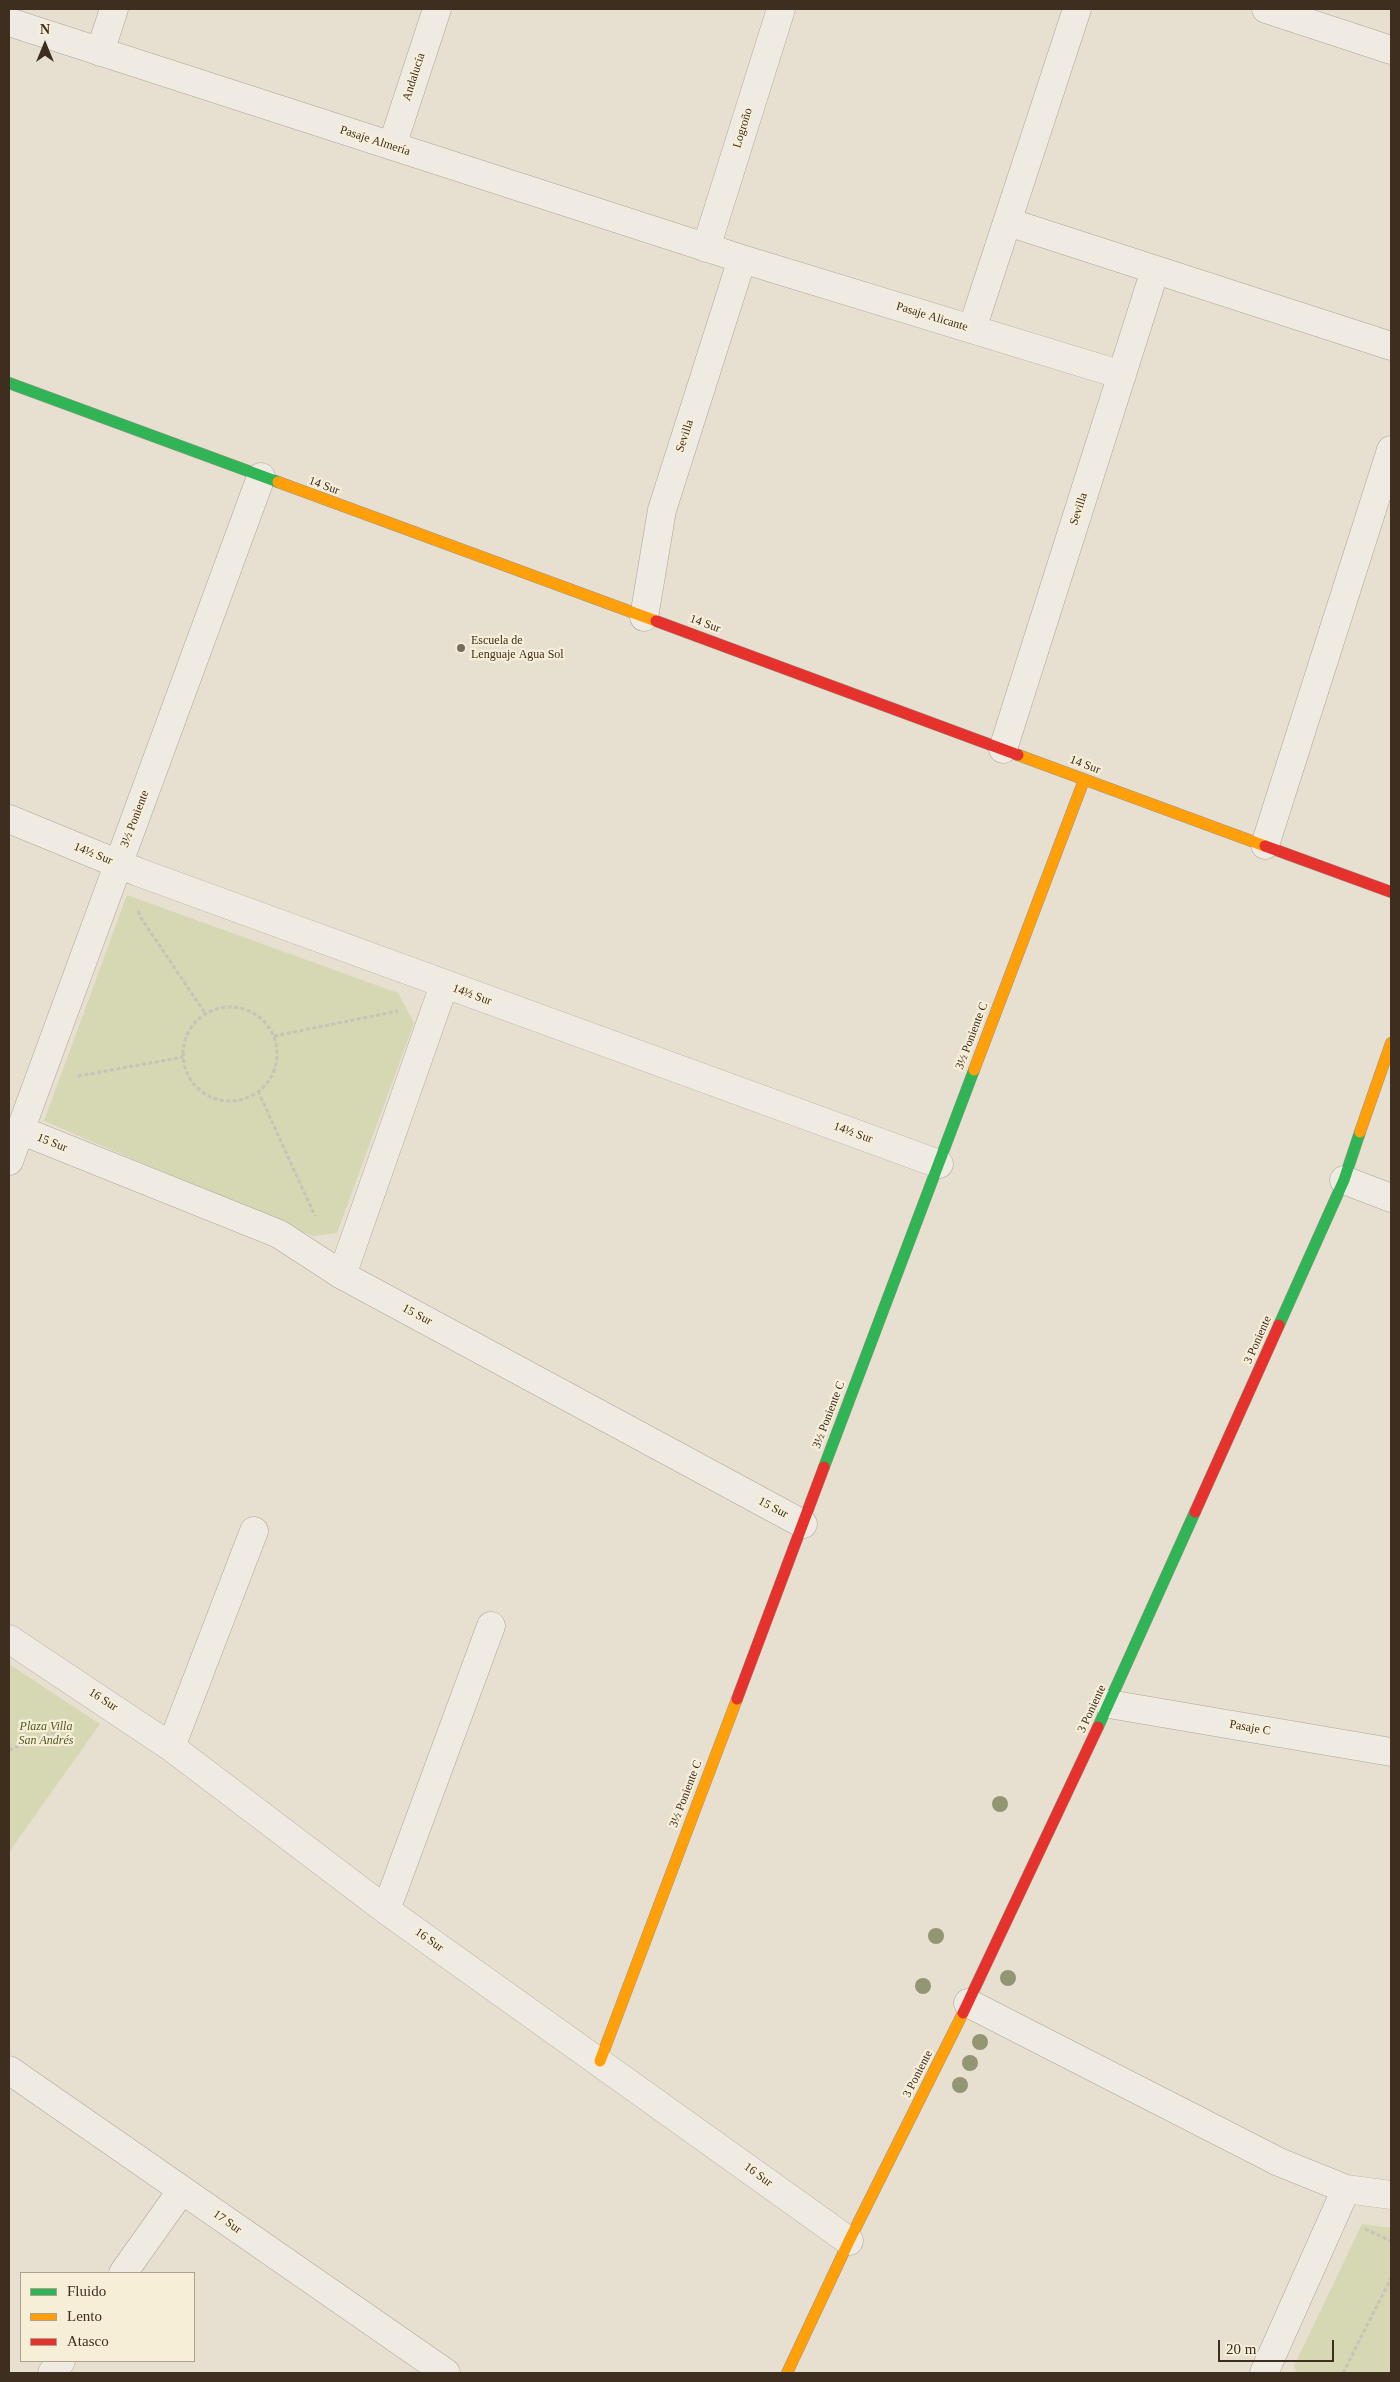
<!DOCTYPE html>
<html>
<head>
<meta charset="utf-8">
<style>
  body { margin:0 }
  #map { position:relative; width:1400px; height:2382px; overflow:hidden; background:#e7e0d1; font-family:Georgia,serif }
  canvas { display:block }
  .frame { position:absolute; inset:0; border:10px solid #3d2e20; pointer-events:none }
  .legend { position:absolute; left:20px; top:2272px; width:175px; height:90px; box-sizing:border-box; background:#f7eed8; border:1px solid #ada18e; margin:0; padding:6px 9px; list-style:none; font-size:15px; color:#3d2e20 }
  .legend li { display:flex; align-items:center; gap:10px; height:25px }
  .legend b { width:25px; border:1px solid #ada18e }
  .north { position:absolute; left:20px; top:20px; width:50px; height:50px; -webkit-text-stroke:4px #f7eed8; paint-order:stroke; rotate:0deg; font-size:14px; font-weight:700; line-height:20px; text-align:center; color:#3d2e20 }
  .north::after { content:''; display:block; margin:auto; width:18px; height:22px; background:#3d2e20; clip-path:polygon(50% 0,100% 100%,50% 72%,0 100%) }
  .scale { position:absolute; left:1218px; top:2340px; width:116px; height:22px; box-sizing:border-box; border:2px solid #3d2e20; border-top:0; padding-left:6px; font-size:15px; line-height:18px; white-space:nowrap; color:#3d2e20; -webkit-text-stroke:4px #f7eed8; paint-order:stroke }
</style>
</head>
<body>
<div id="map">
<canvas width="1400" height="2382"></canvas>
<div class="frame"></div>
<ul class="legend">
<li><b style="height:6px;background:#30b455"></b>Fluido</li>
<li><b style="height:6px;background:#ff9f0a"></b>Lento</li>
<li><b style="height:6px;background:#e5322d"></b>Atasco</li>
</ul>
<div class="north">N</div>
<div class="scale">20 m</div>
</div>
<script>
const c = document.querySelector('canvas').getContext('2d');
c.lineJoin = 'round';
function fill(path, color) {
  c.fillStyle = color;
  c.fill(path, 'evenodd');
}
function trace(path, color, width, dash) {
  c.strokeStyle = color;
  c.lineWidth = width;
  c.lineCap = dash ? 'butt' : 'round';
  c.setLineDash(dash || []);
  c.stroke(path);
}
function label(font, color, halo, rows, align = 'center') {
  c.font = font + ' Georgia,serif';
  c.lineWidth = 4.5;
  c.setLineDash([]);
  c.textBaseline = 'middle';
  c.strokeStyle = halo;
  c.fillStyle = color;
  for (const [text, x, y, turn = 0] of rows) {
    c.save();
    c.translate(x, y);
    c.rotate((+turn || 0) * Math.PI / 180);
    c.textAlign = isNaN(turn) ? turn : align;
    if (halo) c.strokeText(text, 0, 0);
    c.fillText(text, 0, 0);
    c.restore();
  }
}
fill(new Path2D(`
  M 127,895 L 398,993 L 414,1023 L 337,1233 L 313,1236 L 44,1121 Z
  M 9,1664 L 100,1724 L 9,1852 Z
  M 1362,2224 L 1391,2228 L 1391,2373 L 1297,2373 L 1294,2366 Z`), '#d6d7b3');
const street = new Path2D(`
  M 1266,9 L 1391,50
  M 9,22 L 742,259 L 1122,375
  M 100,52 L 114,9
  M 392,146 L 437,9
  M 1008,222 L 1391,346
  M 706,248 L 781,9
  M 972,329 L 1077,9
  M 644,617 L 662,510 L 742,259
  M 1003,749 L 1155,270
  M 9,819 L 138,872 L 939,1164
  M 1265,845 L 1391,450
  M 20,1130 L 279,1234 L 342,1275 L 803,1524
  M 9,1161 L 261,477
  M 1344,1180 L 1391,1198
  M 342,1275 L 444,985
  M 9,1639 L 171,1747 L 386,1910 L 849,2241
  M 1109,1704 L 1391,1752
  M 171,1747 L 254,1531
  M 386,1910 L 491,1626
  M 968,2003 L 1279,2162 L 1346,2189 L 1391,2195
  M 9,2070 L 446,2373
  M 123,2273 L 182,2190
  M 52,2373 L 61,2361
  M 1264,2373 L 1346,2189`);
const fast = new Path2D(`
  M 9,383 L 278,482
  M 1279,1325 L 1344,1180 L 1360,1132
  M 824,1467 L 974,1070
  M 1098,1727 L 1195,1512`);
const slow = new Path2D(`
  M 278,482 L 656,621
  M 1018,755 L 1265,846
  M 974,1070 L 1084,780
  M 1360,1132 L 1391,1043
  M 600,2061 L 737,1699
  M 787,2373 L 849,2241 L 963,2013`);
const jam = new Path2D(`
  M 656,621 L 1018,755
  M 1265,846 L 1391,892
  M 1195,1512 L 1279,1325
  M 737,1699 L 824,1467
  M 963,2013 L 1098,1727`);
trace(street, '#ada599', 29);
trace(fast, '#9c958a', 12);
trace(slow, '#9c958a', 12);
trace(jam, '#9c958a', 12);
trace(new Path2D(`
  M 139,911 L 139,915 L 205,1013
  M183 1054a47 47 0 1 1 94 0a47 47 0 1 1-94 0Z
  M 274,1036 L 398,1011
  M 78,1076 L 183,1057
  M 258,1091 L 315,1216
  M 9,1750 L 76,1724
  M 1365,2229 L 1391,2241
  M 1343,2373 L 1391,2278`), '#c8c2b9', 3, [4, 2.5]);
trace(street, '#efebe3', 28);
trace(fast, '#30b455', 11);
trace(slow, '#ff9f0a', 11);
trace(jam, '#e5322d', 11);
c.fillStyle = '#929673';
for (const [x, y] of [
  [1000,1804],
  [936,1936],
  [1008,1978],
  [923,1986],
  [980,2042],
  [970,2063],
  [960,2085]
]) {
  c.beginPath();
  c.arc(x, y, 8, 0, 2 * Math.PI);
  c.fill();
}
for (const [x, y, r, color] of [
  [461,648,5,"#786c5e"]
]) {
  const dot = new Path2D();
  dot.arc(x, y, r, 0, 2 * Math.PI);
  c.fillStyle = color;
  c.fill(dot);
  trace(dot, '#f7eed8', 2);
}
label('12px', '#3d2e20', '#f7eed8', [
  ["Andalucía",414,77,-72],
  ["Logroño",743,128,-73],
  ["Pasaje Almería",375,141,18],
  ["Pasaje Alicante",932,317,17],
  ["Sevilla",685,436,-72],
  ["14 Sur",324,486,20],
  ["Sevilla",1079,509,-72],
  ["14 Sur",705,624,20],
  ["14 Sur",1085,765,21],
  ["3½ Poniente",135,819,-69],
  ["14½ Sur",93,854,22],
  ["14½ Sur",472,995,20],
  ["3½ Poniente C",972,1036,-69],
  ["14½ Sur",853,1133,20],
  ["15 Sur",52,1143,22],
  ["15 Sur",417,1315,28],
  ["3 Poniente",1258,1340,-66],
  ["3½ Poniente C",829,1415,-69],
  ["15 Sur",773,1508,28],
  ["16 Sur",103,1700,33],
  ["3 Poniente",1092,1709,-65],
  ["Pasaje C",1250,1728,10],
  ["3½ Poniente C",686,1794,-69],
  ["16 Sur",429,1940,35],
  ["3 Poniente",918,2074,-63],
  ["16 Sur",758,2175,36],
  ["17 Sur",227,2222,35]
]);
label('12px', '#3d2e20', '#f7eed8', [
  ["Escuela de",471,641],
  ["Lenguaje Agua Sol",471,655]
], 'left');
label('italic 12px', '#4d5a26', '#f7eed8', [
  ["Plaza Villa",46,1727],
  ["San Andrés",46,1741]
]);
</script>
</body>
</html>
